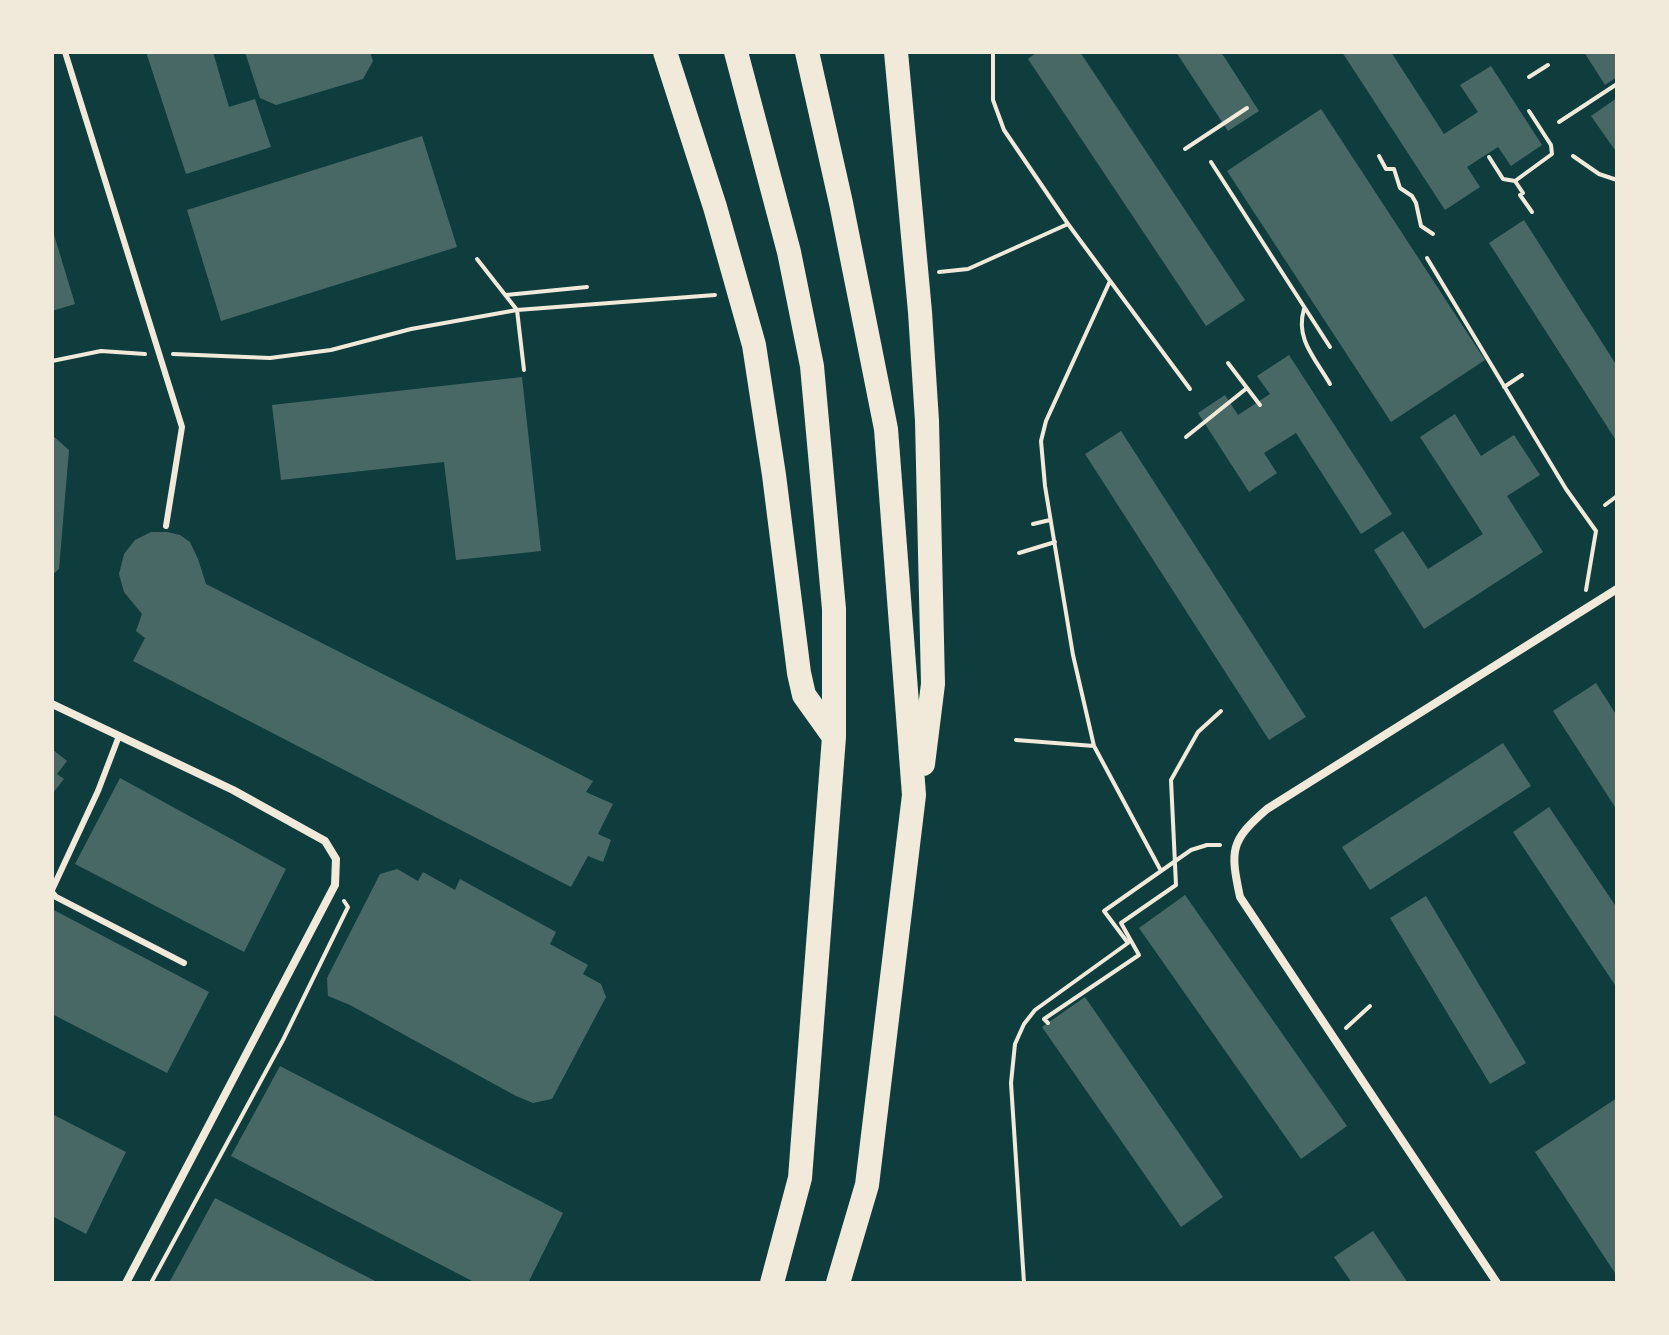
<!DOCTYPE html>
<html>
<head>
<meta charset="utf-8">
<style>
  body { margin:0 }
  #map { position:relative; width:1669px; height:1335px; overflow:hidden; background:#0f3d3e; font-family:"Archivo Narrow",sans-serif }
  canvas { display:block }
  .frame { position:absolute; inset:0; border:54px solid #f1e9da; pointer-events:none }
</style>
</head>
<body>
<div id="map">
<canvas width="1669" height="1335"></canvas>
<div class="frame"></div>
</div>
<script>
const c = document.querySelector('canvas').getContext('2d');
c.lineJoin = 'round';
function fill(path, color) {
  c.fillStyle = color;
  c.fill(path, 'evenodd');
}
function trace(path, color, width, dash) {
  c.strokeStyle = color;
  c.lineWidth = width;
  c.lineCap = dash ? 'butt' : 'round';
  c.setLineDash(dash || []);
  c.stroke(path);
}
fill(new Path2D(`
  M 146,52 L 213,52 L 229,107 L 255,99 L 271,147 L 186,174 Z
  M 245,52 L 370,52 L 373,61 L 363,79 L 276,105 L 260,98 Z
  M 1037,52 L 1080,52 L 1245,300 L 1206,326 L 1028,59 Z
  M 1176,52 L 1221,52 L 1259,111 L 1228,131 Z
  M 1342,52 L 1391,52 L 1444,134 L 1478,112 L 1460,85 L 1491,66 L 1542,145 L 1511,166 L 1498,147 L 1467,167 L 1480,187 L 1445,210 Z
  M 1584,52 L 1617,52 L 1617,77 L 1605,85 Z
  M 1617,98 L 1617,153 L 1591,116 Z
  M 1321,109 L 1485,360 L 1391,422 L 1227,171 Z
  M 422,136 L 457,247 L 221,321 L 187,210 Z
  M 1524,220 L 1617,366 L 1617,442 L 1489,243 Z
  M 52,228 L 75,304 L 52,311 Z
  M 1289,355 L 1392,514 L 1361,534 L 1296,433 L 1264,453 L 1277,473 L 1249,492 L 1198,413 L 1225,395 L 1238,415 L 1270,394 L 1257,376 Z
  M 522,377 L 541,551 L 456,560 L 444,462 L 281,480 L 272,405 Z
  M 1455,414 L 1481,456 L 1514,435 L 1540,475 L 1507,496 L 1543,552 L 1424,629 L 1374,550 L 1403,531 L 1428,569 L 1483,534 L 1420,437 Z
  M 1121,431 L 1306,717 L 1269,740 L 1085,454 Z
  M 52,435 L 69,450 L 59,569 L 52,575 Z
  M 151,532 L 167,532 L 180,535 L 190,542 L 198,559 L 206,584 L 593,781 L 586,792 L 613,804 L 598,834 L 611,840 L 603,862 L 588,856 L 571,887 L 133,661 L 145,638 L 136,631 L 142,614 L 124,592 L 119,574 L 124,554 L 135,540 Z
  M 1596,683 L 1617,716 L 1617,810 L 1553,711 Z
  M 1503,743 L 1531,786 L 1370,890 L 1342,847 Z
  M 52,749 L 67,761 L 57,774 L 64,779 L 52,794 Z
  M 120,778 L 286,869 L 244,952 L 75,864 Z
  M 1549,807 L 1617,908 L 1617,988 L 1513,832 Z
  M 397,869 L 418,881 L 423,872 L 455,890 L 460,879 L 556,932 L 550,944 L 588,965 L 583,974 L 601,984 L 606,997 L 552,1099 L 533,1103 L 516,1096 L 350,1005 L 328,996 L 327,978 L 380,874 Z
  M 1185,895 L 1347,1126 L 1301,1159 L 1139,928 Z
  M 1426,896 L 1526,1063 L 1490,1084 L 1390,918 Z
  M 52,909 L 209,992 L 167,1073 L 52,1014 Z
  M 1085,997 L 1223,1197 L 1181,1227 L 1042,1027 Z
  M 280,1066 L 563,1213 L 528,1283 L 476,1283 L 231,1156 Z
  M 1617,1098 L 1617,1276 L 1535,1152 Z
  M 52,1114 L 126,1152 L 86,1234 L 52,1216 Z
  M 215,1198 L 344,1265 L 379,1283 L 169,1283 Z
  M 1373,1231 L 1408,1283 L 1352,1283 L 1334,1257 Z`), '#486865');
trace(new Path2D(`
  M 1529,77 L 1548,65
  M 1559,122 L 1617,84
  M 1185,149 L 1247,108
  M 1379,156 L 1386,169 L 1394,169 L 1400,188 L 1412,196 L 1416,203 L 1421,226 L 1433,234
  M 1573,156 L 1599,174 L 1617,180
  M 1489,157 L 1503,179 L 1515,181 L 1552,154 L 1551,145 L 1529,111
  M 1211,162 L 1330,347
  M 1515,181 L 1523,193
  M 1520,195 L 1532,212
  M 1068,224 L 1190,389
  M 1427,258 L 1566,489 L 1596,531 L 1586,590
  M 477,259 L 517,310 L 524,370
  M 939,272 L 968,269 L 1068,224 L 1004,130 L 993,100 L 993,52
  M 1110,281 L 1046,421 L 1041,441 L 1045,486 L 1073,655 L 1094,746 L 1160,869
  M 506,295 L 587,287
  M 1304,309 C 1295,339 1315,358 1330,384
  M 173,354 L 270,358 L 331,350 L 411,329 L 517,310 L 715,295
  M 52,361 L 101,351 L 145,354
  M 1228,363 L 1260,405
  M 1504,387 L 1522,375
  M 1186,437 L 1247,388
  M 1605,505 L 1617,496
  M 1033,524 L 1050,520
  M 1019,553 L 1055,542
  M 1016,740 L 1094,746
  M 1048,1023 L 1044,1019 L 1139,955 L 1121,923 L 1176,885 L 1171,780 L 1198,732 L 1221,711
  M 1346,1028 L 1370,1006
  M 151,1283 L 283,1040 L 348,907 L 344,901
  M 1024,1283 L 1011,1083 L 1015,1044 L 1024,1024 L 1035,1010 L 1128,943 L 1104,911 L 1191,850 L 1207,845 L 1220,845`), '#f1e9da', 4);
trace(new Path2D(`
  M 65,52 L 182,427 L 166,526
  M 52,890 L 98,791 L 119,736
  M 52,892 L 56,897 L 184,963`), '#f1e9da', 6);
trace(new Path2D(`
  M 52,704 L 233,790 L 325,841 L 336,859 L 335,885 L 126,1283
  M 1497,1283 L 1240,897 C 1230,850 1230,841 1267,809 L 1617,589`), '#f1e9da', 8);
trace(new Path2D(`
  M 665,52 L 715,207 L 754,345 L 774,475 L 799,673 L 804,695 L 834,737
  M 736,52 L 789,252 L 812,366 L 834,609 L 834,737 L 800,1178 L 772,1283
  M 807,52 L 841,203 L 886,429 L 914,795 L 867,1185 L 838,1283
  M 896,52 L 920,312 L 927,421 L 933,684 L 923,764`), '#f1e9da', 24);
</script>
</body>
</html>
